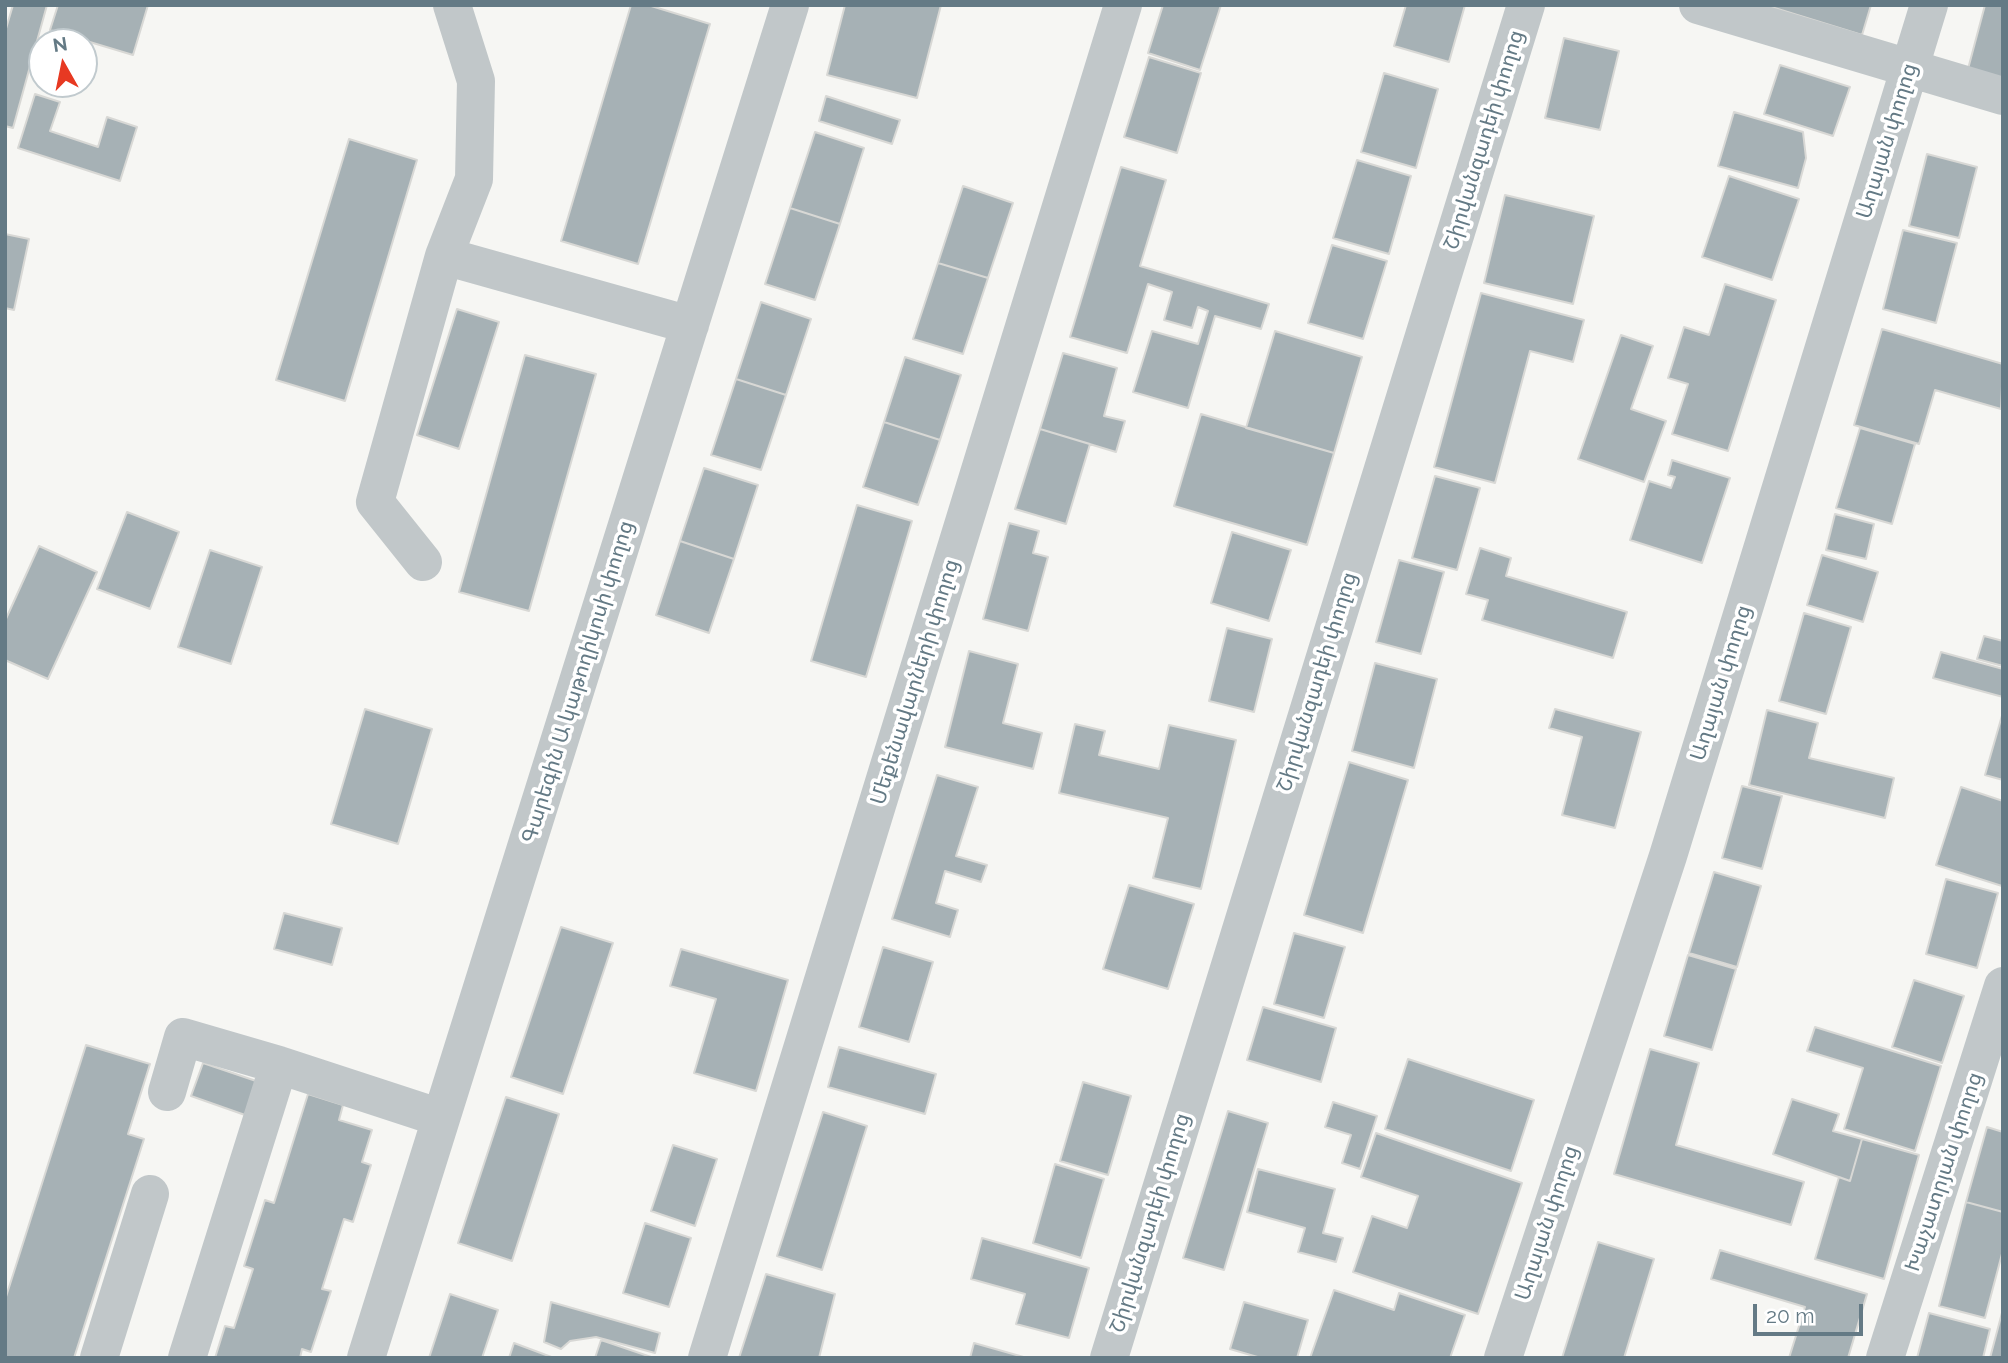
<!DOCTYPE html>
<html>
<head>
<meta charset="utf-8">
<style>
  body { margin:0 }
  #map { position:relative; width:2008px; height:1363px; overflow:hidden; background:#f6f6f3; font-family:Raleway,sans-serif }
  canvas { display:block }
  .frame { position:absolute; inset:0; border:7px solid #647a85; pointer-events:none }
  .north { position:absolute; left:28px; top:28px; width:70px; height:70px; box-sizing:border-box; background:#fff; border:2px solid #c1cace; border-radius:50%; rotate:351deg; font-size:19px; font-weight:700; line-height:28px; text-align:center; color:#647a85 }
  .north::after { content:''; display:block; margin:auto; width:24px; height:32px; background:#e73922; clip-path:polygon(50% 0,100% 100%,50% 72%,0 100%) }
  .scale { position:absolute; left:1753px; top:1304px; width:110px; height:32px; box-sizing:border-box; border:4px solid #647a85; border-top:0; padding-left:9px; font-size:21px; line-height:24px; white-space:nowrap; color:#647a85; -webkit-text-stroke:5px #fff; paint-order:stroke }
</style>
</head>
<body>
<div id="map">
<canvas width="2008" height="1363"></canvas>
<div class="frame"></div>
<div class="north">N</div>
<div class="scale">20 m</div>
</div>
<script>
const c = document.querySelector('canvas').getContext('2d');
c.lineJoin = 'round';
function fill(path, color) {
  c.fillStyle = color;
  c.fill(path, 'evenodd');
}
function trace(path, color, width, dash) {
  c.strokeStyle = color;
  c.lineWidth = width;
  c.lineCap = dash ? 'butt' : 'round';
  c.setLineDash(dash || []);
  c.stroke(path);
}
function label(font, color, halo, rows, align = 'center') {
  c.font = font + ' Raleway,"Noto Sans Armenian",sans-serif';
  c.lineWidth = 7;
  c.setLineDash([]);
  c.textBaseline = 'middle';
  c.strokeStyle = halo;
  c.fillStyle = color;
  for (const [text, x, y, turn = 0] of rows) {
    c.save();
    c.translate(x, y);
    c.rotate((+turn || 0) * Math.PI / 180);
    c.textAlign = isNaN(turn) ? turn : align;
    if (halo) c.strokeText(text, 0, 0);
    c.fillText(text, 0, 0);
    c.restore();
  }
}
const building = new Path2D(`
  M 13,5 L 47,5 L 13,128 L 5,126 L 5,32 Z
  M 58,5 L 148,5 L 133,55 L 50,30 Z
  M 631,5 L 648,5 L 710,24 L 638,264 L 561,241 Z
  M 845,5 L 941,5 L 917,98 L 827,75 Z
  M 1163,5 L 1221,5 L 1200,70 L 1148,53 Z
  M 1406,5 L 1465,5 L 1449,62 L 1394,46 Z
  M 1765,5 L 1871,5 L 1862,35 Z
  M 1985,5 L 2003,5 L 2003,78 L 1968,69 Z
  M 1564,38 L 1619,51 L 1600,130 L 1545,118 Z
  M 1149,57 L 1201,73 L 1177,153 L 1124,137 Z
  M 1780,65 L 1850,87 L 1833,136 L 1764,114 Z
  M 1384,73 L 1438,89 L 1416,168 L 1361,152 Z
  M 35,94 L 60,102 L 50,131 L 98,147 L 107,117 L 137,127 L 120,181 L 18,148 Z
  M 826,96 L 900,120 L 892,144 L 819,121 Z
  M 1734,112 L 1803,132 L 1806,158 L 1798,188 L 1718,166 Z
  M 815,132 L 864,148 L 840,224 L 790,208 Z
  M 349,139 L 417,160 L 345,401 L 276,380 Z
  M 1927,154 L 1977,167 L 1959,238 L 1909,226 Z
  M 1357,160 L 1411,176 L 1389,254 L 1333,238 Z
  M 1121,167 L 1166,180 L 1140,266 L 1269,304 L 1261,329 L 1215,316 L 1188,408 L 1133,392 L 1152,331 L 1198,344 L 1208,311 L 1198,307 L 1192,328 L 1164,320 L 1172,292 L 1148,284 L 1127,353 L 1070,337 Z
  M 1729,176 L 1799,199 L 1772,280 L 1702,257 Z
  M 963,186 L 1013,203 L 988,278 L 938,263 Z
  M 1505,195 L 1594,216 L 1573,304 L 1484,283 Z
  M 790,208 L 840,224 L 815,300 L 765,284 Z
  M 1903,230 L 1957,243 L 1936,323 L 1883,309 Z
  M 5,234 L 29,239 L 14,310 L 5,308 Z
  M 1332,245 L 1387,261 L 1363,339 L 1308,323 Z
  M 938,263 L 988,278 L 963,354 L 913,339 Z
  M 1725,284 L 1776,300 L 1728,451 L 1672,434 L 1688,384 L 1668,378 L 1684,327 L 1709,335 Z
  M 1481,293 L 1584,320 L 1573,362 L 1530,351 L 1495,483 L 1434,467 Z
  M 761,302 L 811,319 L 786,395 L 736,379 Z
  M 457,309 L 499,322 L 459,449 L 417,435 Z
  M 1882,329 L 2003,364 L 2001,409 L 1935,390 L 1919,444 L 1854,425 Z
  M 1275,331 L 1362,357 L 1334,453 L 1246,428 Z
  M 1621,335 L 1653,346 L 1631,409 L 1666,421 L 1644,482 L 1578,459 Z
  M 1063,353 L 1117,368 L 1104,416 L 1125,421 L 1116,452 L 1040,429 Z
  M 525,355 L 596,374 L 529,611 L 459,592 Z
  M 905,357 L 961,375 L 940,440 L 884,422 Z
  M 736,379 L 786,395 L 761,470 L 711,455 Z
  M 1201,414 L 1334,453 L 1307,545 L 1174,506 Z
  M 884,422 L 940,440 L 918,505 L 863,487 Z
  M 1860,428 L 1915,444 L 1892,524 L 1836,508 Z
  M 1040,429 L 1090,444 L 1066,524 L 1015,509 Z
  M 1672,460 L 1730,478 L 1702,563 L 1630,540 L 1649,481 L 1671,488 L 1675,477 L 1668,475 Z
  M 704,468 L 758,485 L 734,559 L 680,541 Z
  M 1435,476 L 1480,488 L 1457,570 L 1412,558 Z
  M 857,505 L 912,521 L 866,677 L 811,661 Z
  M 127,512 L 179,532 L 150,609 L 97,589 Z
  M 1835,514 L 1874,524 L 1866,559 L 1826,550 Z
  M 1009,523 L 1039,531 L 1033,553 L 1048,557 L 1028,631 L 983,619 Z
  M 1232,532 L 1291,550 L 1269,621 L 1211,603 Z
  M 680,541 L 734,559 L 709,633 L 656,615 Z
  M 39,546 L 97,572 L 48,679 L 5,660 L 5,621 Z
  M 1480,548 L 1511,558 L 1506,576 L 1627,612 L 1613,658 L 1482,620 L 1488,600 L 1466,594 Z
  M 210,550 L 262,567 L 231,664 L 178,647 Z
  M 1822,555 L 1878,572 L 1863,622 L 1807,605 Z
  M 1399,560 L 1444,572 L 1421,654 L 1376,642 Z
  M 1804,613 L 1851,627 L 1826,714 L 1779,701 Z
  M 1227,628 L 1272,639 L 1254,712 L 1209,701 Z
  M 1984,636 L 2003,641 L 2003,666 L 1977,659 Z
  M 969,651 L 1018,664 L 1003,723 L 1042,733 L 1033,769 L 945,747 Z
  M 1941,652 L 2003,669 L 2003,697 L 1933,678 Z
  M 1375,663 L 1437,679 L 1414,768 L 1352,751 Z
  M 365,709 L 432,729 L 398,844 L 331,824 Z
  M 1555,709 L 1641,732 L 1615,828 L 1562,815 L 1582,737 L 1549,728 Z
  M 1767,710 L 1818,723 L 1809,758 L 1894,778 L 1885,818 L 1749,785 Z
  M 2003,712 L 2003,780 L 1985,775 Z
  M 1075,724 L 1105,731 L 1099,755 L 1159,769 L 1169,725 L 1236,740 L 1201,889 L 1153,878 L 1168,818 L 1059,793 Z
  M 1349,762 L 1408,780 L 1363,933 L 1304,915 Z
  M 937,775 L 978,787 L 956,856 L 987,865 L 981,882 L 945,871 L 936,903 L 958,910 L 950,937 L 892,919 Z
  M 1742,786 L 1782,796 L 1762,869 L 1722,858 Z
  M 1961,787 L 2003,801 L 2002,886 L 1936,865 Z
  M 1714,872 L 1761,886 L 1737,967 L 1689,953 Z
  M 1946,879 L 1998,893 L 1977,968 L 1926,954 Z
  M 1129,885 L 1194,904 L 1168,989 L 1103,969 Z
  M 284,913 L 342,928 L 332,965 L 274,949 Z
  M 561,927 L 613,943 L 563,1094 L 511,1077 Z
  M 1294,933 L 1345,947 L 1324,1018 L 1274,1004 Z
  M 883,947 L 933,962 L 909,1042 L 859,1027 Z
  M 681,949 L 788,980 L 756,1091 L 694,1073 L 716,999 L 670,986 Z
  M 1688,955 L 1736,969 L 1712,1050 L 1664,1036 Z
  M 1914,980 L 1964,996 L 1942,1063 L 1892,1047 Z
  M 1263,1007 L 1336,1028 L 1321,1082 L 1247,1060 Z
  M 1815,1027 L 1941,1066 L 1915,1151 L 1844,1129 L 1863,1068 L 1807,1051 Z
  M 86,1045 L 150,1064 L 128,1134 L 144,1139 L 74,1358 L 5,1358 L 5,1300 Z
  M 839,1047 L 936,1074 L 925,1114 L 828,1087 Z
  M 1650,1049 L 1699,1063 L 1676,1145 L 1804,1182 L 1791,1225 L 1614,1174 Z
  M 1408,1059 L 1534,1100 L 1511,1171 L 1385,1129 Z
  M 203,1063 L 256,1081 L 245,1115 L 191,1096 Z
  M 1083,1082 L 1131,1096 L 1108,1175 L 1060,1161 Z
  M 308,1094 L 343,1105 L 339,1120 L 372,1130 L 362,1162 L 371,1165 L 353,1222 L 344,1219 L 322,1289 L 331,1291 L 311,1352 L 302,1349 L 300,1358 L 215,1358 L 225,1326 L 234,1328 L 253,1269 L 244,1266 L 265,1200 L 274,1203 Z
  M 506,1097 L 559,1114 L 512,1261 L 458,1243 Z
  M 1792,1099 L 1839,1114 L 1833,1131 L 1862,1139 L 1850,1181 L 1773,1154 Z
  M 1333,1102 L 1377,1116 L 1360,1169 L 1342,1163 L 1351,1135 L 1325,1127 Z
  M 1228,1111 L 1268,1123 L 1224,1270 L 1183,1258 Z
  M 823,1112 L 867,1126 L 822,1270 L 777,1256 Z
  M 1987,1127 L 2003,1132 L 2003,1212 L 1966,1202 Z
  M 1376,1133 L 1522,1183 L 1478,1314 L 1353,1272 L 1372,1216 L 1407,1228 L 1418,1196 L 1361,1177 Z
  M 1862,1139 L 1919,1155 L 1884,1279 L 1815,1259 L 1839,1177 L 1850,1181 Z
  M 673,1145 L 717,1159 L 695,1226 L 651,1211 Z
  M 1055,1164 L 1104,1179 L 1081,1258 L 1033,1243 Z
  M 1258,1169 L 1335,1189 L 1323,1233 L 1343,1238 L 1336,1262 L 1298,1252 L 1305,1228 L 1247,1212 Z
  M 1966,1202 L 2003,1212 L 2003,1250 L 1985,1318 L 1939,1306 Z
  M 645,1223 L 691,1238 L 669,1307 L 623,1293 Z
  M 982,1238 L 1089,1268 L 1069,1338 L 1016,1324 L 1025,1294 L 971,1279 Z
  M 1598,1242 L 1654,1259 L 1624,1358 L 1562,1358 Z
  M 1720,1250 L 1867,1294 L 1848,1358 L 1789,1358 L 1805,1307 L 1711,1279 Z
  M 766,1274 L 835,1294 L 819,1358 L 739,1358 Z
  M 1334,1290 L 1394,1310 L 1399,1293 L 1465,1315 L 1450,1358 L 1310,1358 Z
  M 450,1294 L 498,1310 L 482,1358 L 429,1358 Z
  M 551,1302 L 660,1333 L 655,1353 L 596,1337 L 570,1341 L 561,1349 L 544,1342 Z
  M 1244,1302 L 1308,1320 L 1297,1358 L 1261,1358 L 1230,1349 Z
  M 2003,1309 L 2003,1358 L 1990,1358 Z
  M 1929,1313 L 1990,1329 L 1983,1358 L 1917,1358 Z
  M 601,1340 L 654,1358 L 595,1358 Z
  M 514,1343 L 554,1358 L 509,1358 Z
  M 974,1343 L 1027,1358 L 970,1358 Z`);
fill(building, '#a6b1b5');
trace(building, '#d8d8d5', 2);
trace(new Path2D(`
  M 1698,5 L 2003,96
  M 444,256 L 474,179 L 476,81 L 452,5
  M 423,562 L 375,502 L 444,256 L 690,325
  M 167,1092 L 183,1037 L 279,1065
  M 99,1358 L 150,1194
  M 187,1358 L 279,1065 L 441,1118
  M 366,1358 L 790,5
  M 707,1358 L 1123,5
  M 1109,1358 L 1526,5
  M 1503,1358 L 1668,856 L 1929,5
  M 1885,1358 L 2003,986`), '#c1c7c9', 38);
label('21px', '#647a85', '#fff', [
  ["Շիրվանզադեի փողոց",1484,140,-73],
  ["Աղայան փողոց",1887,141,-73],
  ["Գարեգին Ա կաթողիկոսի փողոց",578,682,-73],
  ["Մեքենավարների փողոց",915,682,-73],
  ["Շիրվանզադեի փողոց",1317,682,-73],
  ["Աղայան փողոց",1721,683,-73],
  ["Խաչատրյան փողոց",1944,1172,-72],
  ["Շիրվանզադեի փողոց",1150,1223,-73],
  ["Աղայան փողոց",1547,1223,-72]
]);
</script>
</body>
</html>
